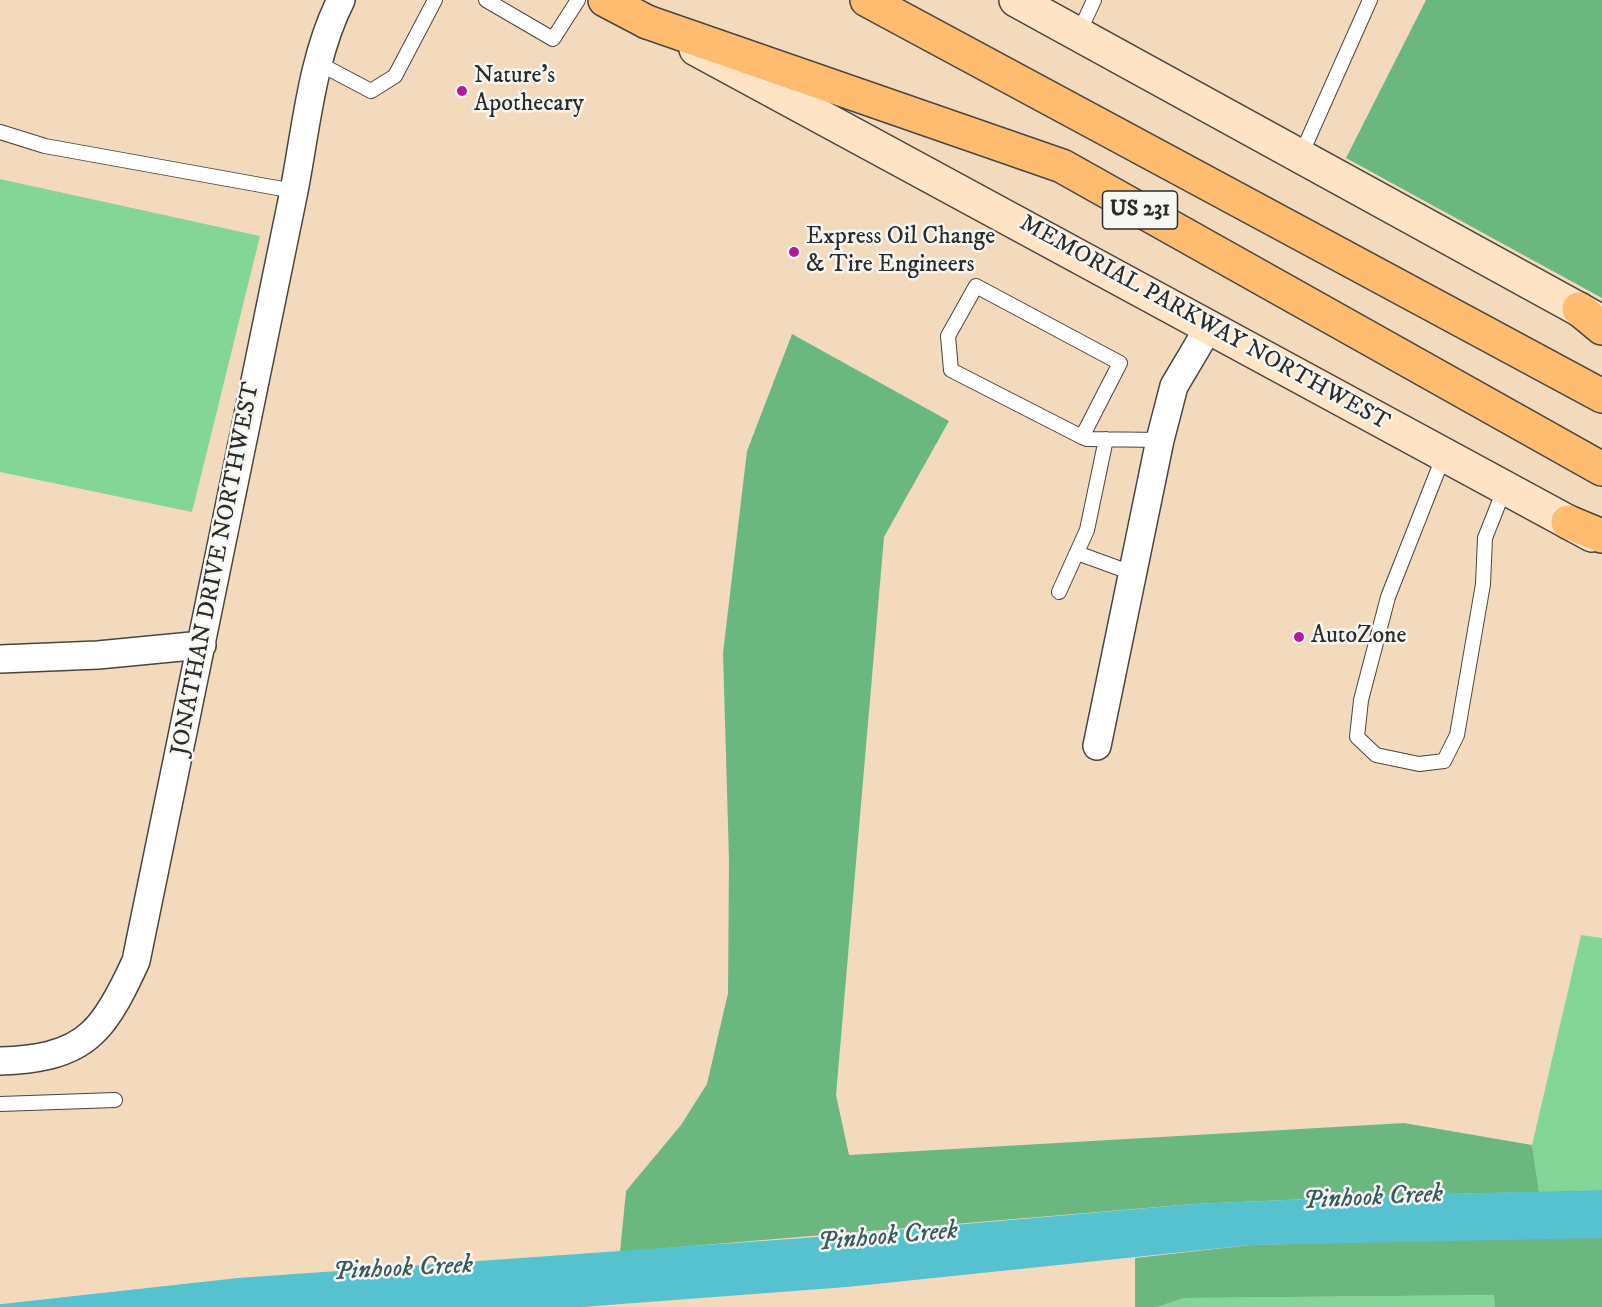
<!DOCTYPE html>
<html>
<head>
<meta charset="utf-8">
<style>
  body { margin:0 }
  canvas { display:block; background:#f4dabd }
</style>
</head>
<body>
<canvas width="1602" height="1307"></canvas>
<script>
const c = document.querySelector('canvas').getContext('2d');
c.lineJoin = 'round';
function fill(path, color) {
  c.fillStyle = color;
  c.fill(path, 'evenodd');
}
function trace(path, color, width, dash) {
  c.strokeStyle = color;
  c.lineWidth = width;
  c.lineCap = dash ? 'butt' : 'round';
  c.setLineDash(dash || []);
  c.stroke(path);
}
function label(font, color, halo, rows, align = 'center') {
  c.font = font + ' "IM FELL DW Pica",serif';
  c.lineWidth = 5;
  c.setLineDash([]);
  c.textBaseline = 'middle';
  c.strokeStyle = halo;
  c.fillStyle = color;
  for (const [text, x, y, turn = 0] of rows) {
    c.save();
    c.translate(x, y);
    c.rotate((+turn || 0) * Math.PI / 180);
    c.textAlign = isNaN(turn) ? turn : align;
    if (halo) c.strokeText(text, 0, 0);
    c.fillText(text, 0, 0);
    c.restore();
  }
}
fill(new Path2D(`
  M 0,179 L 260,236 L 192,512 L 0,472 Z
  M 1581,935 L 1602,938 L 1602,1190 L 1539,1192 L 1532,1145 Z
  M 1494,1295 L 1495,1307 L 1157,1307 L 1184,1298 Z`), '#84d698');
fill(new Path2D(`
  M 1426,0 L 1602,0 L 1602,298 L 1346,158 Z
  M 792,334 L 949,421 L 884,537 L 836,1095 L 849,1155 L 1404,1123 L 1532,1145 L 1539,1192 L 1401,1195 L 1194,1204 L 620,1252 L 626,1191 L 681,1125 L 707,1084 L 728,993 L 729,860 L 723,653 L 747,451 Z
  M 1512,1238 L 1602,1238 L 1602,1307 L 1495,1307 L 1494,1295 L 1184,1298 L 1157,1307 L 1135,1307 L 1135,1258 L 1251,1245 Z`), '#6bb780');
fill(new Path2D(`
  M 1602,1190 L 1602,1238 L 1251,1245 L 847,1287 L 582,1307 L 0,1307 L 0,1304 L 2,1304 L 238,1278 L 804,1238 L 1194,1204 L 1401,1195 Z`), '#56c2d0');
const service = new Path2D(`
  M 486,0 L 553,39 L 578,0
  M 1078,35 L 1094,0
  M 318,63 L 371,91 L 395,76 L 435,0
  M 0,132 L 45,146 L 294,191
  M 1300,157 L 1370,0
  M 1082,437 L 1120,363 L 976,286 L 948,336 L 951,370 L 1082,437 L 1087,439 L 1160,440
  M 1444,455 L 1388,597 L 1361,700 L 1357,737 L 1376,755 L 1419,764 L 1444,761 L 1457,735 L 1483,584 L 1485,538 L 1502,495 L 1512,492
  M 1077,553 L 1132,573
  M 1059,592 L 1087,530 L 1106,439
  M 0,1104 L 115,1100`);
const minor = new Path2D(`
  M 0,659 L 98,655 L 202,645
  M 1097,746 L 1160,440 L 1174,386 L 1209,327
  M 0,1061 C 32,1060 68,1056 92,1033 C 110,1017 126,983 136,961 L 294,191 C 306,129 312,57 341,0`);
const secondary = new Path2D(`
  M 1016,0 L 1602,322
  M 696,49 L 1592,535`);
const trunk = new Path2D(`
  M 605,0 L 647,22`);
const motorway = new Path2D(`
  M 867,0 L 1602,396
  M 647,22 L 1062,166 L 1602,469
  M 1579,309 L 1602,328
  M 1568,522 L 1602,536`);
trace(service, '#494541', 16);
trace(minor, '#494541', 30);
trace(secondary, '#494541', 36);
trace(trunk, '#494541', 36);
trace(motorway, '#494541', 36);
trace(service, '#fff', 14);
trace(minor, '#fff', 27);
trace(secondary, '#fee4c5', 33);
trace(trunk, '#fdbc6f', 33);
trace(motorway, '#fdbc6f', 33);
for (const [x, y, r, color] of [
  [462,91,6,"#b5179e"],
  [794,252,6,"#b5179e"],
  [1299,637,6,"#b5179e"]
]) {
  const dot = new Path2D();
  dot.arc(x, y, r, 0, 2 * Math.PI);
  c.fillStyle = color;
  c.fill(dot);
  trace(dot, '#f6f6f2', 2);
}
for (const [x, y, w] of [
  [1140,210,75]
]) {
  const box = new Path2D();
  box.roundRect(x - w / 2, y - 19, w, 38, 4.5);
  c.fillStyle = '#f6f6f2';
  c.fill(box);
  trace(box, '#2b2b2b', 1.5);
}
label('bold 22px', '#2b2b2b', null, [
  ["US 231",1140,210]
]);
label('24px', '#2b2b2b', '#f6f6f2', [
  ["Nature's",474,77],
  ["Apothecary",474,105],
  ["Express Oil Change",806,238],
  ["& Tire Engineers",806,266],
  ["AutoZone",1311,637]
], 'left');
label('24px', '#2b2b2b', '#f6f6f2', [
  ["MEMORIAL PARKWAY NORTHWEST",1204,324,29],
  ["JONATHAN DRIVE NORTHWEST",217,569,-79]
]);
label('italic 26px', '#38585d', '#f6f6f2', [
  ["Pinhook Creek",1373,1199,-3],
  ["Pinhook Creek",888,1238,-5],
  ["Pinhook Creek",403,1270,-3]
]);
</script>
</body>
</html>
